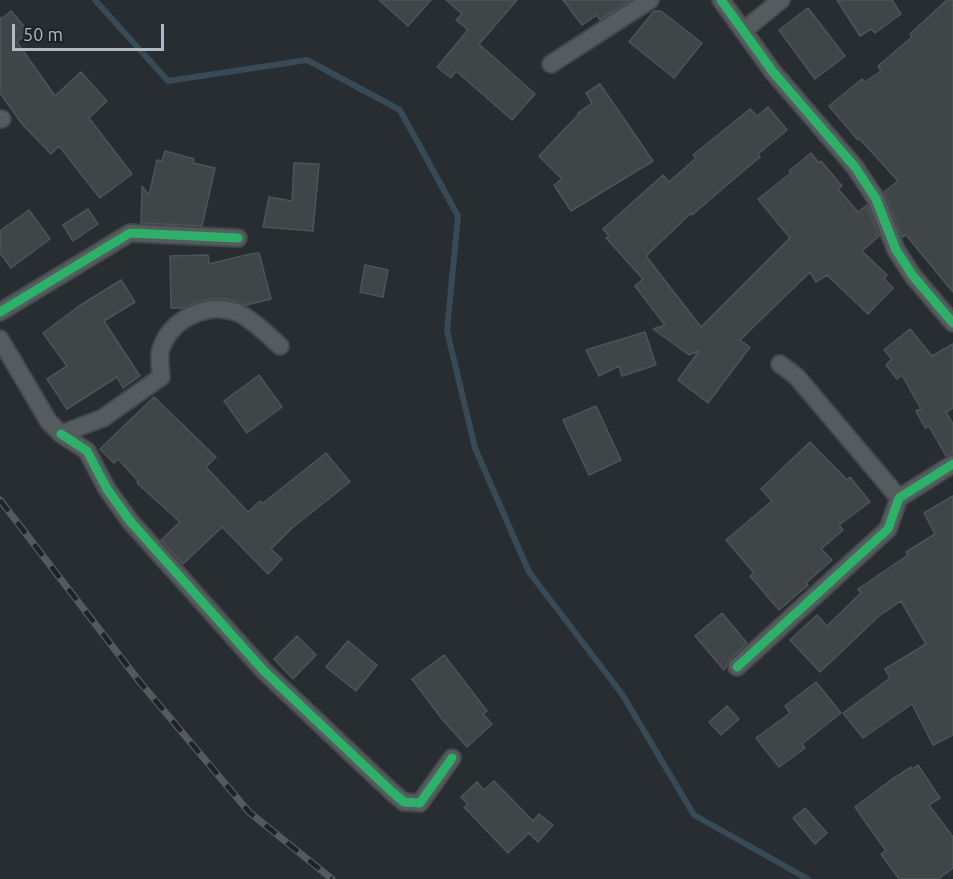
<!DOCTYPE html>
<html>
<head>
<meta charset="utf-8">
<style>
  body { margin:0 }
  #map { position:relative; width:953px; height:879px; overflow:hidden; background:#272d30; font-family:Ubuntu,sans-serif }
  canvas { display:block }
  .scale { position:absolute; left:12px; top:24px; width:152px; height:27px; box-sizing:border-box; border:3px solid #b1bac2; border-top:0; padding-left:8px; font-size:18px; line-height:21px; white-space:nowrap; color:#b1bac2; -webkit-text-stroke:4px #1b242a; paint-order:stroke }
</style>
</head>
<body>
<div id="map">
<canvas width="953" height="879"></canvas>
<div class="scale">50 m</div>
</div>
<script>
const c = document.querySelector('canvas').getContext('2d');
c.lineJoin = 'round';
function trace(path, color, width, dash) {
  c.strokeStyle = color;
  c.lineWidth = width;
  c.lineCap = dash ? 'butt' : 'round';
  c.setLineDash(dash || []);
  c.stroke(path);
}
function fill(path, color) {
  c.fillStyle = color;
  c.fill(path, 'evenodd');
}
trace(new Path2D(`
  M 95,0 L 168,81 L 307,60 L 400,110 L 458,216 L 447,331 L 475,448 L 529,572 L 622,694 L 694,815 L 808,879`), '#374a55', 6);
const building = new Path2D(`
  M 379,0 L 431,0 L 408,26 Z
  M 446,0 L 517,0 L 479,44 L 535,94 L 512,120 L 456,71 L 451,78 L 437,67 L 468,30 L 456,20 L 462,14 Z
  M 563,0 L 631,0 L 600,20 L 597,15 L 582,25 Z
  M 837,0 L 892,0 L 901,14 L 875,33 L 871,29 L 860,36 Z
  M 947,0 L 953,0 L 953,292 L 906,235 L 902,237 L 884,192 L 898,181 L 859,138 L 858,140 L 829,106 L 862,79 L 865,82 L 881,71 L 878,66 L 912,37 L 910,34 Z
  M 808,8 L 845,56 L 815,79 L 779,30 Z
  M 11,11 L 29,32 L 17,42 L 55,96 L 81,72 L 107,101 L 89,118 L 132,174 L 100,198 L 59,146 L 51,154 L 22,124 L 0,93 L 0,17 L 1,19 Z
  M 654,11 L 661,11 L 702,43 L 674,78 L 629,42 Z
  M 600,84 L 653,161 L 571,211 L 554,185 L 562,179 L 539,156 L 579,114 L 578,113 L 592,103 L 586,93 Z
  M 768,107 L 787,130 L 758,154 L 760,157 L 721,190 L 692,215 L 691,213 L 646,256 L 701,327 L 790,238 L 758,199 L 791,173 L 789,171 L 811,153 L 819,163 L 821,161 L 842,186 L 838,189 L 858,212 L 867,205 L 879,236 L 862,251 L 887,275 L 884,279 L 893,288 L 868,314 L 827,275 L 816,282 L 810,272 L 740,340 L 750,347 L 708,403 L 678,380 L 699,351 L 689,355 L 653,329 L 665,325 L 635,286 L 643,279 L 606,238 L 609,236 L 603,229 L 663,175 L 669,182 L 696,158 L 693,155 L 750,109 L 757,116 Z
  M 165,151 L 194,159 L 193,163 L 215,168 L 202,226 L 141,223 L 142,186 L 149,195 L 157,160 L 162,161 Z
  M 294,163 L 319,164 L 313,231 L 263,227 L 269,197 L 292,201 Z
  M 88,209 L 98,224 L 73,241 L 63,225 Z
  M 29,210 L 50,239 L 11,268 L 0,253 L 0,231 Z
  M 259,253 L 271,299 L 246,305 L 227,299 L 211,299 L 198,302 L 183,308 L 171,308 L 170,256 L 208,255 L 209,264 L 250,254 Z
  M 365,265 L 388,270 L 383,297 L 360,292 Z
  M 121,280 L 135,302 L 104,321 L 140,376 L 123,388 L 117,377 L 67,409 L 47,379 L 67,366 L 43,333 L 79,306 Z
  M 910,329 L 932,356 L 953,344 L 953,408 L 946,412 L 953,424 L 953,454 L 946,456 L 929,426 L 925,428 L 916,411 L 921,409 L 902,375 L 897,379 L 886,365 L 892,359 L 884,350 Z
  M 645,332 L 656,365 L 622,376 L 619,366 L 599,376 L 586,350 Z
  M 259,375 L 282,407 L 247,433 L 224,401 Z
  M 154,397 L 216,457 L 206,467 L 248,512 L 260,501 L 263,503 L 326,453 L 350,482 L 292,528 L 271,549 L 282,559 L 268,574 L 222,527 L 183,564 L 161,540 L 180,522 L 137,483 L 138,481 L 118,459 L 114,463 L 100,449 Z
  M 596,406 L 621,460 L 589,475 L 563,420 Z
  M 810,442 L 847,480 L 850,477 L 870,502 L 839,525 L 843,530 L 821,549 L 832,560 L 806,583 L 808,585 L 779,610 L 750,576 L 754,573 L 726,540 L 772,501 L 761,489 Z
  M 953,496 L 953,735 L 933,745 L 912,704 L 863,738 L 843,713 L 890,678 L 885,669 L 926,644 L 901,601 L 879,616 L 820,672 L 790,640 L 817,615 L 827,626 L 861,593 L 858,589 L 908,555 L 906,552 L 935,534 L 924,513 Z
  M 722,613 L 747,643 L 730,659 L 724,670 L 695,636 Z
  M 297,636 L 316,655 L 293,679 L 274,659 Z
  M 348,641 L 377,665 L 356,691 L 326,667 Z
  M 444,655 L 487,711 L 483,714 L 492,724 L 467,747 L 442,719 L 412,679 Z
  M 816,682 L 841,713 L 802,744 L 805,748 L 779,767 L 756,738 L 790,713 L 785,706 Z
  M 727,706 L 739,719 L 721,735 L 709,722 Z
  M 918,765 L 940,798 L 929,805 L 953,837 L 953,868 L 938,879 L 899,879 L 881,854 L 886,851 L 855,807 L 891,780 L 911,767 L 912,769 Z
  M 494,781 L 533,821 L 539,814 L 553,825 L 538,842 L 529,833 L 508,853 L 464,807 L 468,804 L 461,797 L 477,782 L 484,790 Z
  M 805,808 L 827,833 L 815,844 L 793,818 Z`);
fill(building, '#404548');
trace(building, '#4e5458', 1.5);
const minor = new Path2D(`
  M 721,0 L 773,72 L 855,167 L 876,199 L 896,250 L 913,276 L 953,323
  M 743,31 L 781,0
  M 551,64 L 650,0
  M 0,119 L 2,119
  M 0,312 L 130,233 L 238,238
  M 0,339 L 49,422 L 61,434 L 103,418 L 161,377 C 161,368 158,357 161,349 C 171,319 206,302 236,312 C 250,317 269,336 280,346
  M 780,364 L 797,377 L 899,498
  M 61,434 L 87,451 L 107,489 L 130,521 L 264,671 L 391,791 L 404,802 L 420,803 L 452,758
  M 737,667 L 888,529 L 899,498 L 953,464`);
trace(minor, '#44494b', 20);
trace(minor, '#565b5f', 16);
const rail = new Path2D(`
  M 0,500 L 139,681 L 249,812 L 332,879`);
trace(rail, '#565a5d', 7);
trace(rail, '#1b242a', 4.5, [14]);
trace(new Path2D(`
  M 721,0 L 773,72 L 855,167 L 876,199 L 896,250 L 913,276 L 953,323
  M 0,312 L 130,233 L 238,238
  M 61,434 L 87,451 L 107,489 L 130,521 L 264,671 L 391,791 L 404,802 L 420,803 L 452,758
  M 737,667 L 888,529 L 899,498 L 953,464`), '#2db169', 9);
</script>
</body>
</html>
